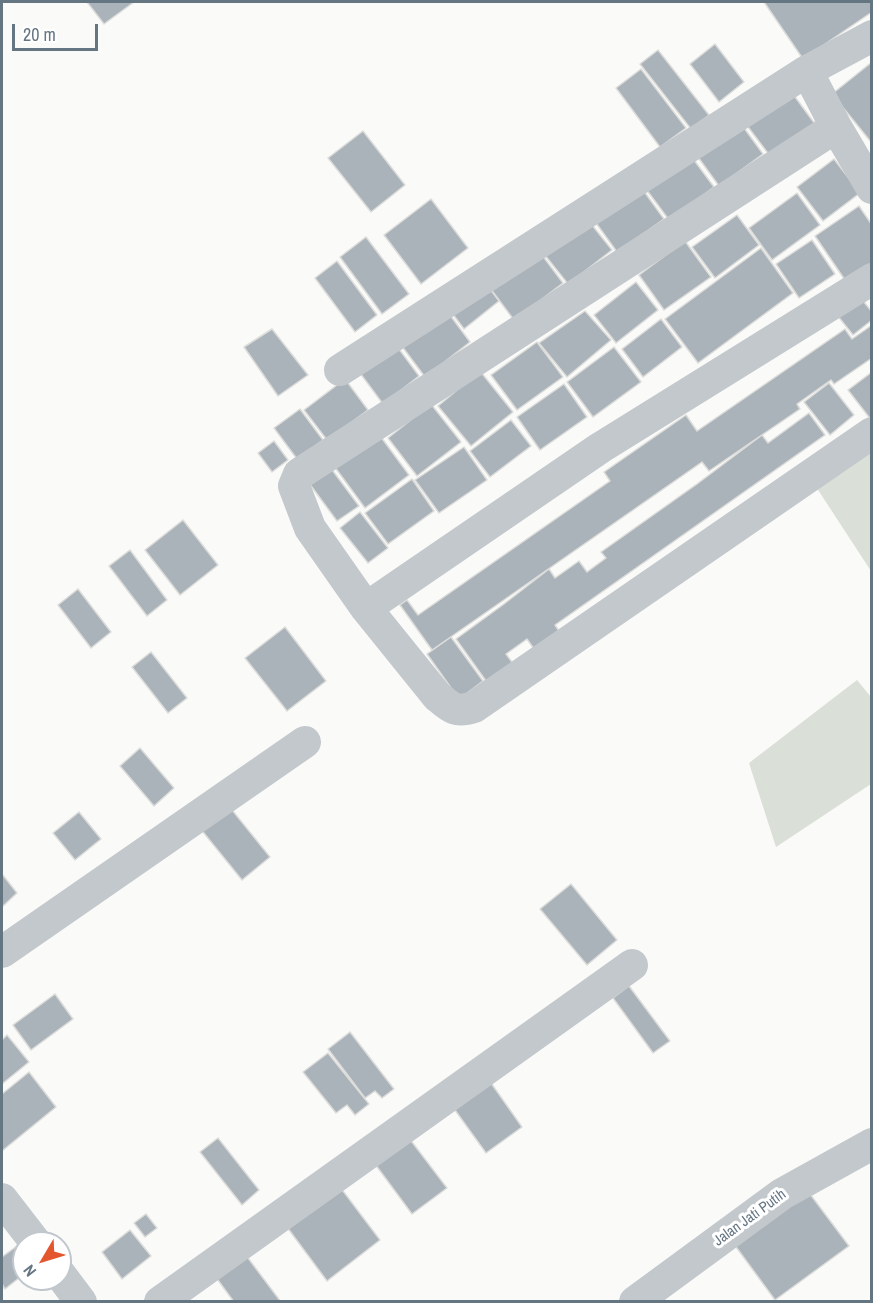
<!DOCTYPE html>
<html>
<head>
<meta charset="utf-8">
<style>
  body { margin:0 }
  #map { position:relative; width:873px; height:1303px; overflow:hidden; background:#fafaf8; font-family:"Archivo Narrow",sans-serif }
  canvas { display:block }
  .frame { position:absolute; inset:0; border:3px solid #657683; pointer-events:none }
  .north { position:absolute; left:12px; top:1231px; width:60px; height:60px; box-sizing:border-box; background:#fff; border:2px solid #c1c8cd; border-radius:50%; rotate:232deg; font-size:16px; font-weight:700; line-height:24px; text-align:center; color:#657683 }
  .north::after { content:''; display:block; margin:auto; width:21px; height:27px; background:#e4572e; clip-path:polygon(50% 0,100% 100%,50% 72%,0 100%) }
  .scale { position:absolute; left:12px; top:24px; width:86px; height:27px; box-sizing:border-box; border:3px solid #657683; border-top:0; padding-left:8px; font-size:18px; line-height:21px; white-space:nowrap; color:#657683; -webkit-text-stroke:4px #fff; paint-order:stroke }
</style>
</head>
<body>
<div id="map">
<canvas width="873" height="1303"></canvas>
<div class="frame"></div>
<div class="north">N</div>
<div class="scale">20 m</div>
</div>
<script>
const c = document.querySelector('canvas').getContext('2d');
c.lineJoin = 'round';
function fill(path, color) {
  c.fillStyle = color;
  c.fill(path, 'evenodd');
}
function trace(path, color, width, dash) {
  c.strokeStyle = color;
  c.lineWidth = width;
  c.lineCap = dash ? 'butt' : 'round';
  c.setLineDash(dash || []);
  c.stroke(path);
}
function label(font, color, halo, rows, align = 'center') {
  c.font = font + ' "Archivo Narrow",sans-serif';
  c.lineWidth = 6;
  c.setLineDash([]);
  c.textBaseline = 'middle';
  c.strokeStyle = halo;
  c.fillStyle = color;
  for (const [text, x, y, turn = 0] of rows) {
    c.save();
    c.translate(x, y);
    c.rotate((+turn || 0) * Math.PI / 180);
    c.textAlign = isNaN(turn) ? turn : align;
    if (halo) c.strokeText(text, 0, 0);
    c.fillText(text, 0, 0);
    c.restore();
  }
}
fill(new Path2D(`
  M 871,427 L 871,571 L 805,470 Z
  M 857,680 L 871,697 L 871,784 L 776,847 L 749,763 Z`), '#dadfd7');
const building = new Path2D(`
  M 87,2 L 134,2 L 104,24 Z
  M 764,2 L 872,2 L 872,12 L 803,59 Z
  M 715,44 L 744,82 L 719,102 L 690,64 Z
  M 658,50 L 709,115 L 691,129 L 640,64 Z
  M 872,62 L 872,142 L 871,142 L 832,94 Z
  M 641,69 L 686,128 L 660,147 L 616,88 Z
  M 787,86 L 815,124 L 770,156 L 742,119 Z
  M 739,121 L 763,154 L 719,186 L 695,153 Z
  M 363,131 L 405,185 L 371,212 L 328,158 Z
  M 688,152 L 714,187 L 669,220 L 643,185 Z
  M 834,159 L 860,193 L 823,221 L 797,187 Z
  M 638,183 L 664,219 L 617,252 L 591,216 Z
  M 797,193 L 820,225 L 772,260 L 749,228 Z
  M 431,199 L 468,248 L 421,284 L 384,235 Z
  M 859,206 L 872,225 L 872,267 L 847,283 L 815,236 Z
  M 737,215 L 759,245 L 715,278 L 692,247 Z
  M 588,220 L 612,250 L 568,284 L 544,254 Z
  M 366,237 L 409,294 L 382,314 L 340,257 Z
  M 812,240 L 835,274 L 799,298 L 776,264 Z
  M 685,241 L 711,277 L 664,310 L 639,275 Z
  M 761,248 L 793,293 L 698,363 L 665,319 Z
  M 539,251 L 563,283 L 514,320 L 490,288 Z
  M 337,261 L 377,315 L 355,332 L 315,278 Z
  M 484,281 L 499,301 L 464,329 L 449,309 Z
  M 636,282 L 658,310 L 616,343 L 594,315 Z
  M 856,292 L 872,312 L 872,320 L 853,335 L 833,310 Z
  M 444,307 L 470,342 L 425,377 L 398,341 Z
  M 585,311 L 611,340 L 567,377 L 539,343 Z
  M 661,319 L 682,347 L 643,377 L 622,349 Z
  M 872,325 L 872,358 L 834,384 L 831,380 L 797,404 L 800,409 L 709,471 L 702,462 L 432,650 L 400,605 L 407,600 L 418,615 L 610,481 L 604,472 L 686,415 L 697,431 L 845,329 L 852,339 Z
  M 272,329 L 308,375 L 278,396 L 244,347 Z
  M 537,342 L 563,377 L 517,410 L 491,375 Z
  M 396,345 L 419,376 L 383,404 L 360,373 Z
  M 614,347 L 641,382 L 593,417 L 567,382 Z
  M 480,371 L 513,412 L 471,446 L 438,406 Z
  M 872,372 L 872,421 L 848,390 Z
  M 345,379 L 368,410 L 327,440 L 304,410 Z
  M 829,383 L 854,415 L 830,435 L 804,402 Z
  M 564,384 L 587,417 L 540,450 L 517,417 Z
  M 431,404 L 461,442 L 417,476 L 388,438 Z
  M 300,409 L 323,440 L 297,459 L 274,428 Z
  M 809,413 L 825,435 L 555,625 L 559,631 L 541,659 L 527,639 L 506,654 L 517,669 L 491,688 L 456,639 L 504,604 L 549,569 L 555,578 L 579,561 L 587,572 L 606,558 L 601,552 L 697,484 L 762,435 L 768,443 Z
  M 511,420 L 531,446 L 490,477 L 470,451 Z
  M 378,433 L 409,475 L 365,508 L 334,466 Z
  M 274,441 L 288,460 L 272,472 L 258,453 Z
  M 464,447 L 487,480 L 439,513 L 415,480 Z
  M 327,463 L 359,506 L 337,521 L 306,479 Z
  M 412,479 L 434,511 L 388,544 L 365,513 Z
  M 360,512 L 388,548 L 368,563 L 340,528 Z
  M 183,520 L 218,565 L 180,595 L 145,550 Z
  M 130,550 L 167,600 L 147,616 L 109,566 Z
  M 78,589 L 111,632 L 91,648 L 58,605 Z
  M 285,627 L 326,681 L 287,711 L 245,658 Z
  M 451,637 L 483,681 L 459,699 L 427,654 Z
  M 151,652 L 187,698 L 168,713 L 132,667 Z
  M 140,748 L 174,788 L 154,806 L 120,766 Z
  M 228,805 L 270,857 L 242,880 L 199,827 Z
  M 79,812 L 101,839 L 75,860 L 53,833 Z
  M 2,874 L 17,893 L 2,907 Z
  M 571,884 L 617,940 L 587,965 L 540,909 Z
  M 629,986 L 670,1041 L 653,1053 L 613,998 Z
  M 55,994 L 73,1019 L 31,1050 L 13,1025 Z
  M 350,1032 L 394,1089 L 382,1098 L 375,1091 L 365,1098 L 328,1049 Z
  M 7,1035 L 29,1062 L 2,1084 L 2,1040 Z
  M 328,1053 L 369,1104 L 355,1115 L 347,1105 L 336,1113 L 303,1072 Z
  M 29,1072 L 56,1107 L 2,1151 L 2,1094 Z
  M 484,1073 L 522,1127 L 486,1153 L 447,1099 Z
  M 218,1138 L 259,1190 L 242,1205 L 200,1152 Z
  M 409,1138 L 447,1188 L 412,1214 L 375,1164 Z
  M 334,1179 L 380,1240 L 327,1281 L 281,1219 Z
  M 804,1186 L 849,1246 L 775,1300 L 731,1240 Z
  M 146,1214 L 157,1228 L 145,1237 L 134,1223 Z
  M 130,1230 L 151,1256 L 122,1279 L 102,1252 Z
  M 21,1243 L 24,1247 L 24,1274 L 5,1289 L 2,1284 L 2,1257 Z
  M 245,1254 L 281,1302 L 234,1302 L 215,1276 Z`);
fill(building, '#aab3b9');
trace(building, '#dcdcda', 1.5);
trace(new Path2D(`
  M 807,71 L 836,127 L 872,188
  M 836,127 L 299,474 L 294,486 L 310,528 L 366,608 L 437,696 C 451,708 455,713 474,707 L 872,433
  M 340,370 L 807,71 L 872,36
  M 366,608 L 600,448 L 872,279
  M 2,952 L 305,742
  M 2,1199 L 36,1243
  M 60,1274 L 81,1302
  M 160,1302 L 632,965
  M 635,1302 L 782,1194 L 872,1144`), '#c3c8cc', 32);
label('15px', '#657683', '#fff', [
  ["Jalan Jati Putih",750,1218,-36]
]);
</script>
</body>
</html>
